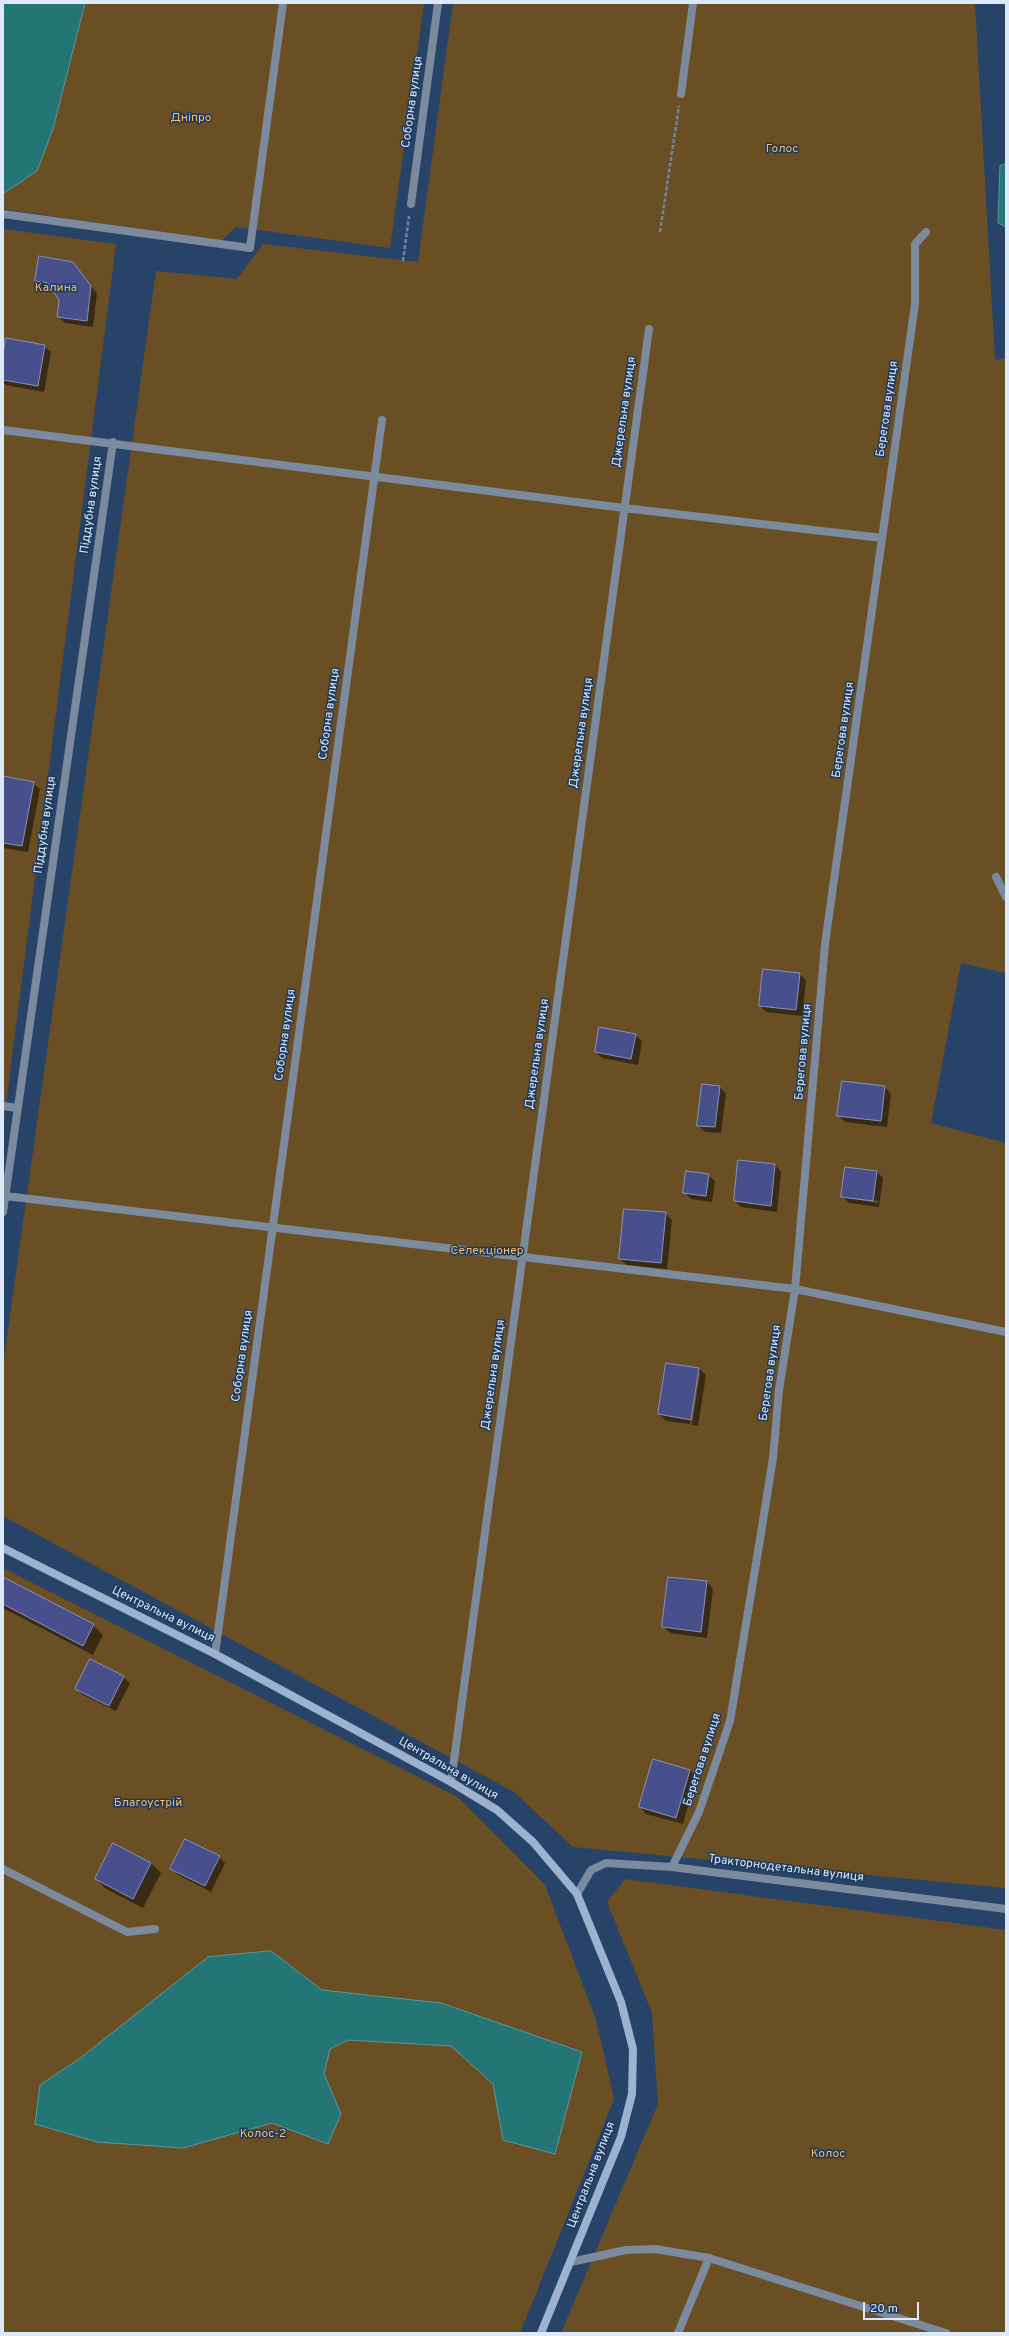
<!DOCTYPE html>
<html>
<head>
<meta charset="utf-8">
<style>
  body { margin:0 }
  #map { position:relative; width:1009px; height:2336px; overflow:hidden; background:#274468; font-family:Overpass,sans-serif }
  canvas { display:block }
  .frame { position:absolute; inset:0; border:4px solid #dbe9fb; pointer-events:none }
  .scale { position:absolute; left:863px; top:2302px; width:56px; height:18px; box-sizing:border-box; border:2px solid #dbe9fb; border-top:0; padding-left:5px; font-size:12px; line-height:14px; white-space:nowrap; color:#dbe9fb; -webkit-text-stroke:3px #1d395c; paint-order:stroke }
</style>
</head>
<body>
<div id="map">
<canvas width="1009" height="2336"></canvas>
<div class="frame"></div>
<div class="scale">20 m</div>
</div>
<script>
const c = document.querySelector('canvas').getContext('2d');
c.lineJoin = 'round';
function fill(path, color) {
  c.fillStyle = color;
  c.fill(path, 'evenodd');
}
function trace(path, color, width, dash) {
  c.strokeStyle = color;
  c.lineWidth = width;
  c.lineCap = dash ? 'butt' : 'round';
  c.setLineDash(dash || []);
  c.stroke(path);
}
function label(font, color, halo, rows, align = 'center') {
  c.font = font + ' Overpass,sans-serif';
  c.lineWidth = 3;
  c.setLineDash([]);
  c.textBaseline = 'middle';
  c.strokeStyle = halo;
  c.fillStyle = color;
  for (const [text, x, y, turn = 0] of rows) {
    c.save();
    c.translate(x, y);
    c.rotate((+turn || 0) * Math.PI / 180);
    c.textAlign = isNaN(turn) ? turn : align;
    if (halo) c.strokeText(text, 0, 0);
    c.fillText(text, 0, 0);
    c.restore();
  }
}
fill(new Path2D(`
  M 3,3 L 424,3 L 390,248 L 236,227 L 221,241 L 3,209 Z
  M 453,3 L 975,3 L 995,360 L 1006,358 L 1006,973 L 961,963 L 931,1123 L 1006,1143 L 1006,1888 L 573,1847 L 514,1792 L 3,1516 L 3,1366 L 156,271 L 237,279 L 263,244 L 418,262 Z
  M 3,229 L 116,244 L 3,1127 Z
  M 3,1568 L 458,1797 L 545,1885 L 596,2020 L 614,2099 L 520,2333 L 3,2333 Z
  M 625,1879 L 1006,1930 L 1006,2333 L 561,2333 L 658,2104 L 652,2013 L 607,1902 Z`), '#6b4f24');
const water = new Path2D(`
  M 3,3 L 85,3 L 53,129 L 37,171 L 4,193 Z
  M 1006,164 L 1006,227 L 998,223 L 1000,166 Z
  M 271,1951 L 322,1990 L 441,2003 L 582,2052 L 555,2154 L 503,2140 L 493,2084 L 451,2046 L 348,2040 L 330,2049 L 324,2074 L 341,2114 L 328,2144 L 272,2123 L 183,2148 L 97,2142 L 35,2124 L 40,2085 L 79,2059 L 208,1957 Z`);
fill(water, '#247575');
trace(water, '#5b989d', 1);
fill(new Path2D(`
  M 76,268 L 97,293 L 93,327 L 65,323 L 58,316 L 60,300 L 53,289 L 42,287 L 36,281 Z
  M 44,346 L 51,352 L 44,392 L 6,385 L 3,382 L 3,360 Z
  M 3,777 L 33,783 L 40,789 L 28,852 L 3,848 Z
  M 800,974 L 806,981 L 802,1016 L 766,1012 L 760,1006 Z
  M 635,1035 L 642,1041 L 638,1065 L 602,1058 L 596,1052 Z
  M 843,1082 L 885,1087 L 891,1094 L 887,1127 L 845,1122 L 838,1115 Z
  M 703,1086 L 720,1087 L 726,1094 L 721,1133 L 705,1132 L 698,1125 Z
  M 739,1161 L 775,1165 L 781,1172 L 777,1212 L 741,1207 L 735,1201 Z
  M 877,1172 L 883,1178 L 879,1207 L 849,1203 L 842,1196 ZM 848,1196 L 878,1201 L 878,1203 L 848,1198 Z
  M 708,1175 L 715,1181 L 712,1202 L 691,1199 L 684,1192 Z
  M 665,1213 L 672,1220 L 667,1269 L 627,1265 L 620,1259 Z
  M 667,1364 L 699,1369 L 706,1375 L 698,1426 L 692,1425 L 700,1373 L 698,1373 L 690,1424 L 666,1421 L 659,1414 Z
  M 669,1578 L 707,1582 L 713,1589 L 707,1638 L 670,1633 L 663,1627 Z
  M 3,1579 L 93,1625 L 103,1635 L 93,1655 L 3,1608 Z
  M 123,1677 L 130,1683 L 116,1711 L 83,1695 L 76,1689 Z
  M 690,1770 L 696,1777 L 683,1824 L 646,1814 L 640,1807 Z
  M 219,1857 L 225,1863 L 211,1892 L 178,1875 L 171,1869 Z
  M 151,1863 L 161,1873 L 143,1908 L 106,1889 L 96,1879 Z`), '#0007');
const building = new Path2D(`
  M 39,256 L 73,262 L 91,286 L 87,321 L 57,317 L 59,300 L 48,283 L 35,281 Z
  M 6,338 L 45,345 L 38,386 L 3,380 L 3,354 Z
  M 3,776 L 34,782 L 22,846 L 3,843 Z
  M 763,969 L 800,973 L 796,1010 L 759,1006 Z
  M 599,1027 L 636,1034 L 631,1059 L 595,1052 Z
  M 842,1081 L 885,1086 L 881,1121 L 837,1116 Z
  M 702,1084 L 720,1086 L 715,1127 L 697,1126 Z
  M 738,1160 L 775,1164 L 771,1206 L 734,1201 Z
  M 845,1167 L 877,1171 L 873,1201 L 841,1197 Z
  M 686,1171 L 709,1174 L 706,1196 L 683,1193 Z
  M 624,1209 L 666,1212 L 661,1263 L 619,1259 Z
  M 666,1363 L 699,1368 L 691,1420 L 658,1414 Z
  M 3,1577 L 94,1624 L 83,1646 L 3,1604 Z
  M 668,1577 L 707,1581 L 701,1632 L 662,1627 Z
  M 90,1659 L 124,1676 L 109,1706 L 75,1689 Z
  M 653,1759 L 690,1770 L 676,1818 L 639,1807 Z
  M 185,1839 L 220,1856 L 205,1886 L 170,1869 Z
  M 113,1843 L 151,1863 L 133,1899 L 95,1879 Z`);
fill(building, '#47508a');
trace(building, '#8791c1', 1);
trace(new Path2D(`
  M 660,232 L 679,106
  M 403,261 L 409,216`), '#6f86a3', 2.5, [4, 2]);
trace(new Path2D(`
  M 678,2333 L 709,2258`), '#7c8a9d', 8);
trace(new Path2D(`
  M 681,94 L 693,3
  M 411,204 L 438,3
  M 3,214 L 250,248 L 283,3
  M 3,430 L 624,508 L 882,538
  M 996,877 L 1006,897
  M 3,1106 L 18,1108
  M 5,1196 L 795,1289 L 1006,1332
  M 3,1212 L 113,442
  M 215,1654 L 382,420
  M 451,1782 L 649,329
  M 672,1867 L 699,1812 L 730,1721 L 762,1527 L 773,1458 L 779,1390 L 795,1289 L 825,944 L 915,304 L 915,244 L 926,232
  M 3,1869 L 127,1932 L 155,1929
  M 577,1894 L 591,1870 L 606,1863 L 672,1867 L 1006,1909
  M 571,2262 L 626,2250 L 655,2249 L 709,2258 L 946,2333`), '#7c8a9d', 8);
trace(new Path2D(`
  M 3,1548 L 215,1654 L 451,1782 L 497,1810 L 533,1842 L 577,1894 L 621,2002 L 633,2049 L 632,2094 L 621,2137 L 541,2333`), '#9cb2cf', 8);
label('12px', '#dbe9fb', '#1d395c', [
  ["Соборна вулиця",413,102,-82],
  ["Берегова вулиця",888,409,-82],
  ["Джерельна вулиця",625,412,-82],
  ["Піддубна вулиця",92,505,-82],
  ["Соборна вулиця",330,714,-82],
  ["Берегова вулиця",844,730,-82],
  ["Джерельна вулиця",582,733,-82],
  ["Піддубна вулиця",46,825,-82],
  ["Соборна вулиця",286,1035,-82],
  ["Берегова вулиця",804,1052,-85],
  ["Джерельна вулиця",538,1054,-82],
  ["Соборна вулиця",243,1356,-82],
  ["Берегова вулиця",771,1373,-82],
  ["Джерельна вулиця",494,1375,-82],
  ["Центральна вулиця",163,1615,26],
  ["Берегова вулиця",703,1760,-72],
  ["Центральна вулиця",448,1769,30],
  ["Тракторнодетальна вулиця",786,1869,7],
  ["Центральна вулиця",592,2175,-69]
]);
label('12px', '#f8bd66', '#1d395c', [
  ["Дніпро",191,119],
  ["Голос",782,150],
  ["Калина",56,289],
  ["Селекціонер",487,1252],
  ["Благоустрій",148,1804],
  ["Колос-2",263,2135],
  ["Колос",828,2155]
]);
</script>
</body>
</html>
